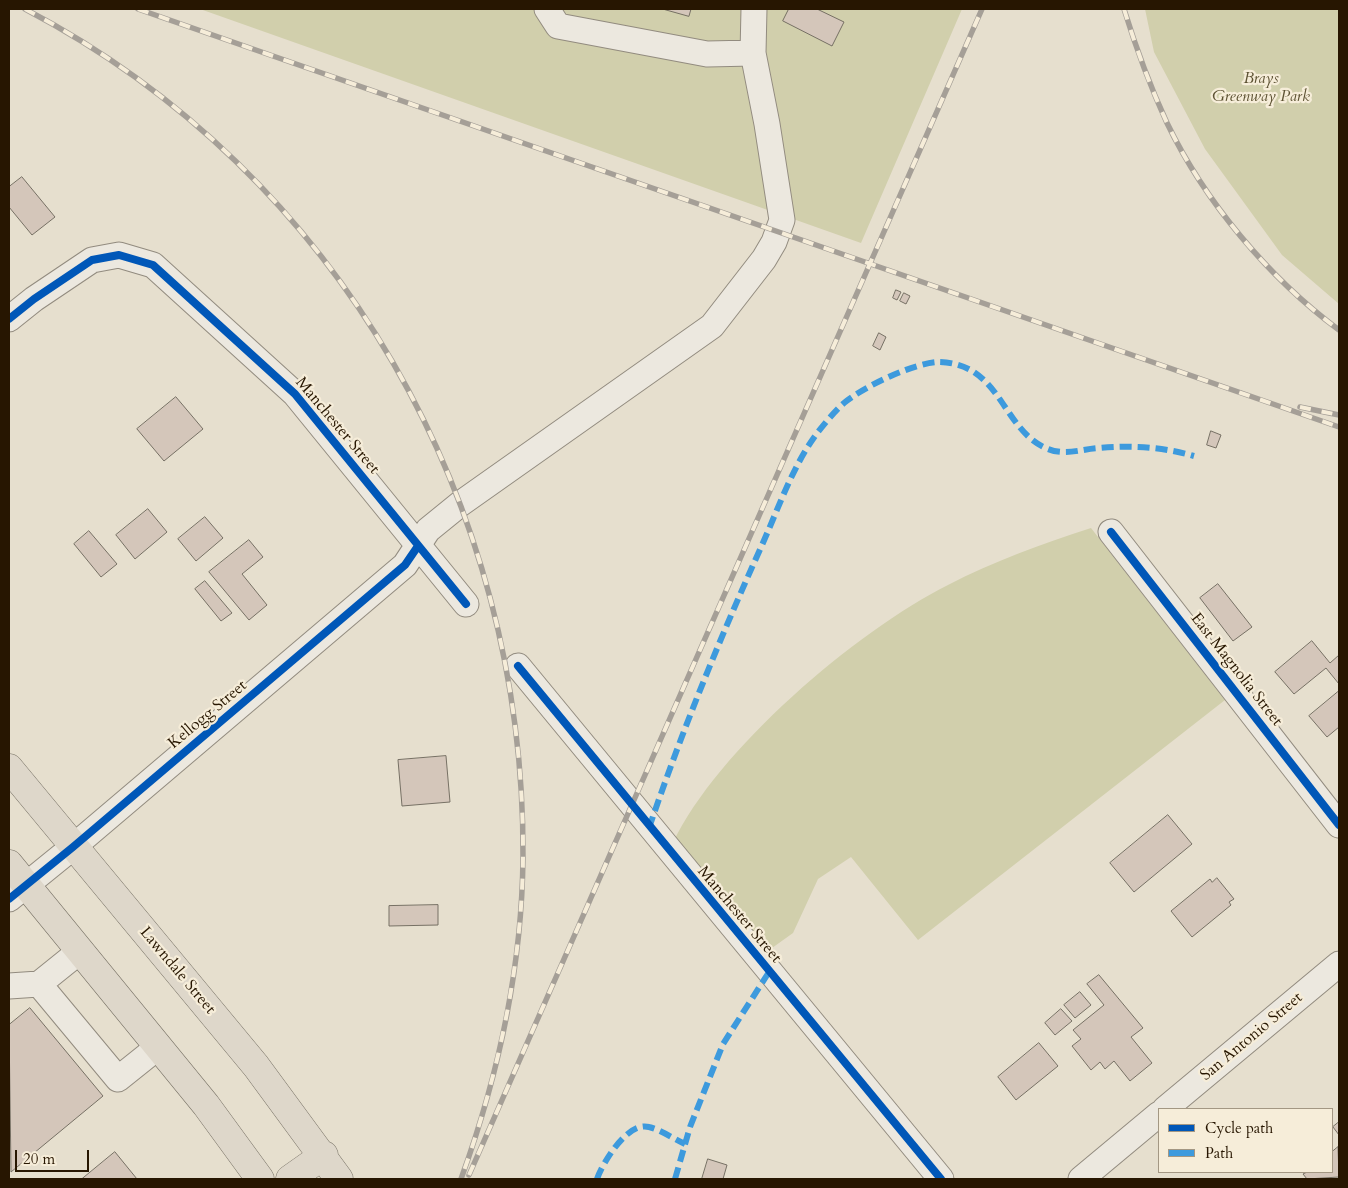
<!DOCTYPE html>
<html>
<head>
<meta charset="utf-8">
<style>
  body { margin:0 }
  #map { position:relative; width:1348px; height:1188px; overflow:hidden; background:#e6dfce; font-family:Cardo,serif }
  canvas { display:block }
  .frame { position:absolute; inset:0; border:10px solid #271601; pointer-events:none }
  .legend { position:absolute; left:1158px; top:1108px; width:175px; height:65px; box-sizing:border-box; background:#f6edd9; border:1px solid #a39783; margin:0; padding:6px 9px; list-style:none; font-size:15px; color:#271601 }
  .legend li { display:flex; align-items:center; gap:10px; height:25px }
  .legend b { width:25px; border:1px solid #a39783 }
  .scale { position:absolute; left:15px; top:1150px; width:74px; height:22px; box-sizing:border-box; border:2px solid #271601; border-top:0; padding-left:6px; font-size:15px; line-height:18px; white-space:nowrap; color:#271601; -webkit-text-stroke:4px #f6edd9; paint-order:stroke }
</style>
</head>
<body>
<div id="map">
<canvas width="1348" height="1188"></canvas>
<div class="frame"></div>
<ul class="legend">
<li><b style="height:6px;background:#0057b8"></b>Cycle path</li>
<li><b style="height:6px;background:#3d9add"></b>Path</li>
</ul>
<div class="scale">20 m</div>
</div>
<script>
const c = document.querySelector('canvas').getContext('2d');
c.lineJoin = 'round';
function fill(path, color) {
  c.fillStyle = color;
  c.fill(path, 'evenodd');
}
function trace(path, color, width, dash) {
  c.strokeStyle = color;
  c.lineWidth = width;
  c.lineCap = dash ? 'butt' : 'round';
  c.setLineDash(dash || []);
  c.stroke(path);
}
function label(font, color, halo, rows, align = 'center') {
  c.font = font + ' Cardo,serif';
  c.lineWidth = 4.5;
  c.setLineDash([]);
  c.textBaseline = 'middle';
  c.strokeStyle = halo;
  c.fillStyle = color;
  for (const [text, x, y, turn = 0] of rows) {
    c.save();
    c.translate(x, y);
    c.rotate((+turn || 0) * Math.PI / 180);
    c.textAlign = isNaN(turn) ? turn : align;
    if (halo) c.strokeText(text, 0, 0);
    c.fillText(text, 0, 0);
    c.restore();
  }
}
fill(new Path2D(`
  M 200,9 L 962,9 L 861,243 Z
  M 1145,9 L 1339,9 L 1339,304 L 1282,255 L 1205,149 L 1154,52 Z
  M 1091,528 L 1225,700 L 918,940 L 851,857 L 818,879 L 793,933 L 765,953 L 673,843 C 717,750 856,631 948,585 C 994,561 1042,544 1091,528 Z`), '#d1cfac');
const building = new Path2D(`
  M 663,9 L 691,9 L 689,16 Z
  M 789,9 L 817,9 L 844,22 L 832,46 L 783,21 Z
  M 22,177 L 55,217 L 32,235 L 9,207 L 9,187 Z
  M 896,290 L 901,292 L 897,300 L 893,298 Z
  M 904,293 L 910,296 L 906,304 L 900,301 Z
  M 879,333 L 886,337 L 880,350 L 873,346 Z
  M 176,397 L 203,429 L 164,461 L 137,429 Z
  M 1211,431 L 1221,435 L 1216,448 L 1207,445 Z
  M 148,509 L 167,532 L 135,559 L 116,535 Z
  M 205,517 L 223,538 L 196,561 L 178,539 Z
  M 89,531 L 117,564 L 101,577 L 74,544 Z
  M 249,540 L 263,557 L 242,574 L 267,605 L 249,620 L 209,572 Z
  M 205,581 L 232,613 L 221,621 L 195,589 Z
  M 1218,584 L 1252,627 L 1233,641 L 1200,598 Z
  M 1312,641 L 1330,663 L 1339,655 L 1339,684 L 1326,668 L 1294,694 L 1275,672 Z
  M 1339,691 L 1339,727 L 1327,737 L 1309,716 Z
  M 446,756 L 450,802 L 402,806 L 398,760 Z
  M 1168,815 L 1192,844 L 1134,892 L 1110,863 Z
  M 1217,878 L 1234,899 L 1229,902 L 1231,905 L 1192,937 L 1171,911 L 1210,879 L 1212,882 Z
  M 438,905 L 438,925 L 389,926 L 389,906 Z
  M 1099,975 L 1143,1028 L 1131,1037 L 1152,1063 L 1130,1081 L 1114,1061 L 1105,1069 L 1100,1062 L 1091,1070 L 1072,1046 L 1081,1039 L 1073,1030 L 1104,1005 L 1087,984 Z
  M 1080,992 L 1091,1005 L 1075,1018 L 1064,1005 Z
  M 30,1008 L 103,1096 L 11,1172 L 9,1025 Z
  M 1061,1009 L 1072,1021 L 1055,1035 L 1045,1023 Z
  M 1039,1043 L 1058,1066 L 1016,1100 L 998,1077 Z
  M 1339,1122 L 1339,1135 L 1333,1127 Z
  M 1338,1147 L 1339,1177 L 1307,1179 L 1303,1174 L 1307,1172 L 1332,1172 L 1332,1152 Z
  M 115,1152 L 137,1179 L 82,1179 Z
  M 708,1159 L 727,1165 L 723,1179 L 702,1179 Z`);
fill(building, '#d4c6ba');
trace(building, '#767064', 1);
const minor = new Path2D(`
  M 547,9 L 558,26 L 707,54 L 753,53
  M 9,319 L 34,299 L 92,260 L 119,255 L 153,265 L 295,394 L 466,604
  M 1111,532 L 1339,825
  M 518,666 L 941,1179
  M 9,899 L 73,847 L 405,565 L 428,530 L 460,504 L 712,326 L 764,259 L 774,242 L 782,220 L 767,124 L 753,53 L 754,9
  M 80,951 L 39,984 L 118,1079 L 158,1047
  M 9,986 L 39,984
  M 1165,1109 L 1339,964
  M 1081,1179 L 1159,1114`);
const major = new Path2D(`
  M 9,768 L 256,1066 L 339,1179
  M 9,864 L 206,1105 L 260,1179
  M 290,1179 L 324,1155`);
trace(minor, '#928b7f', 27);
trace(major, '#767064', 29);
trace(minor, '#ece8df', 25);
trace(major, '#ded7ca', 28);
const rail = new Path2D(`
  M 25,9 C 340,174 525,504 523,857 C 522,966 498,1077 461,1179
  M 138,9 L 1339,427
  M 1124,9 C 1136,48 1150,86 1167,123 C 1205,202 1269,278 1339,330
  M 1300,407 L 1339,415
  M 469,1175 L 982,9`);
trace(rail, '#a59f97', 5.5);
trace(rail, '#f6edd9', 4, [11]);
trace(new Path2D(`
  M 649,828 C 682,731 720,638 762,545 C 779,507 793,465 818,432 C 826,422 835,411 844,403 C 863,387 915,362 940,362 C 1002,364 1002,431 1048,449 C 1066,456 1081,449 1099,448 C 1132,445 1163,447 1194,456
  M 597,1179 C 603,1162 628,1121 649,1127 C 661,1130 674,1139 685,1144
  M 675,1179 L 690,1127 L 723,1044 L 769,972`), '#3d9add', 6, [12, 6]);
trace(new Path2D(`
  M 9,319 L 34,299 L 92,260 L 119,255 L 153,265 L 295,394 L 466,604
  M 1111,532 L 1339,825
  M 518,666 L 941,1179
  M 9,899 L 73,847 L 405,565 L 418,546`), '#0057b8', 8);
label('italic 16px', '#5d5233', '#f6edd9', [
  ["Brays",1261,79],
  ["Greenway Park",1261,97]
]);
label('16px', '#271601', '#f6edd9', [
  ["Manchester Street",337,426,50],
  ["East Magnolia Street",1236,670,52],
  ["Kellogg Street",208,715,-40],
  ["Manchester Street",739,915,50],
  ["Lawndale Street",177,971,50],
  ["San Antonio Street",1252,1037,-40]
]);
</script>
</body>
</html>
